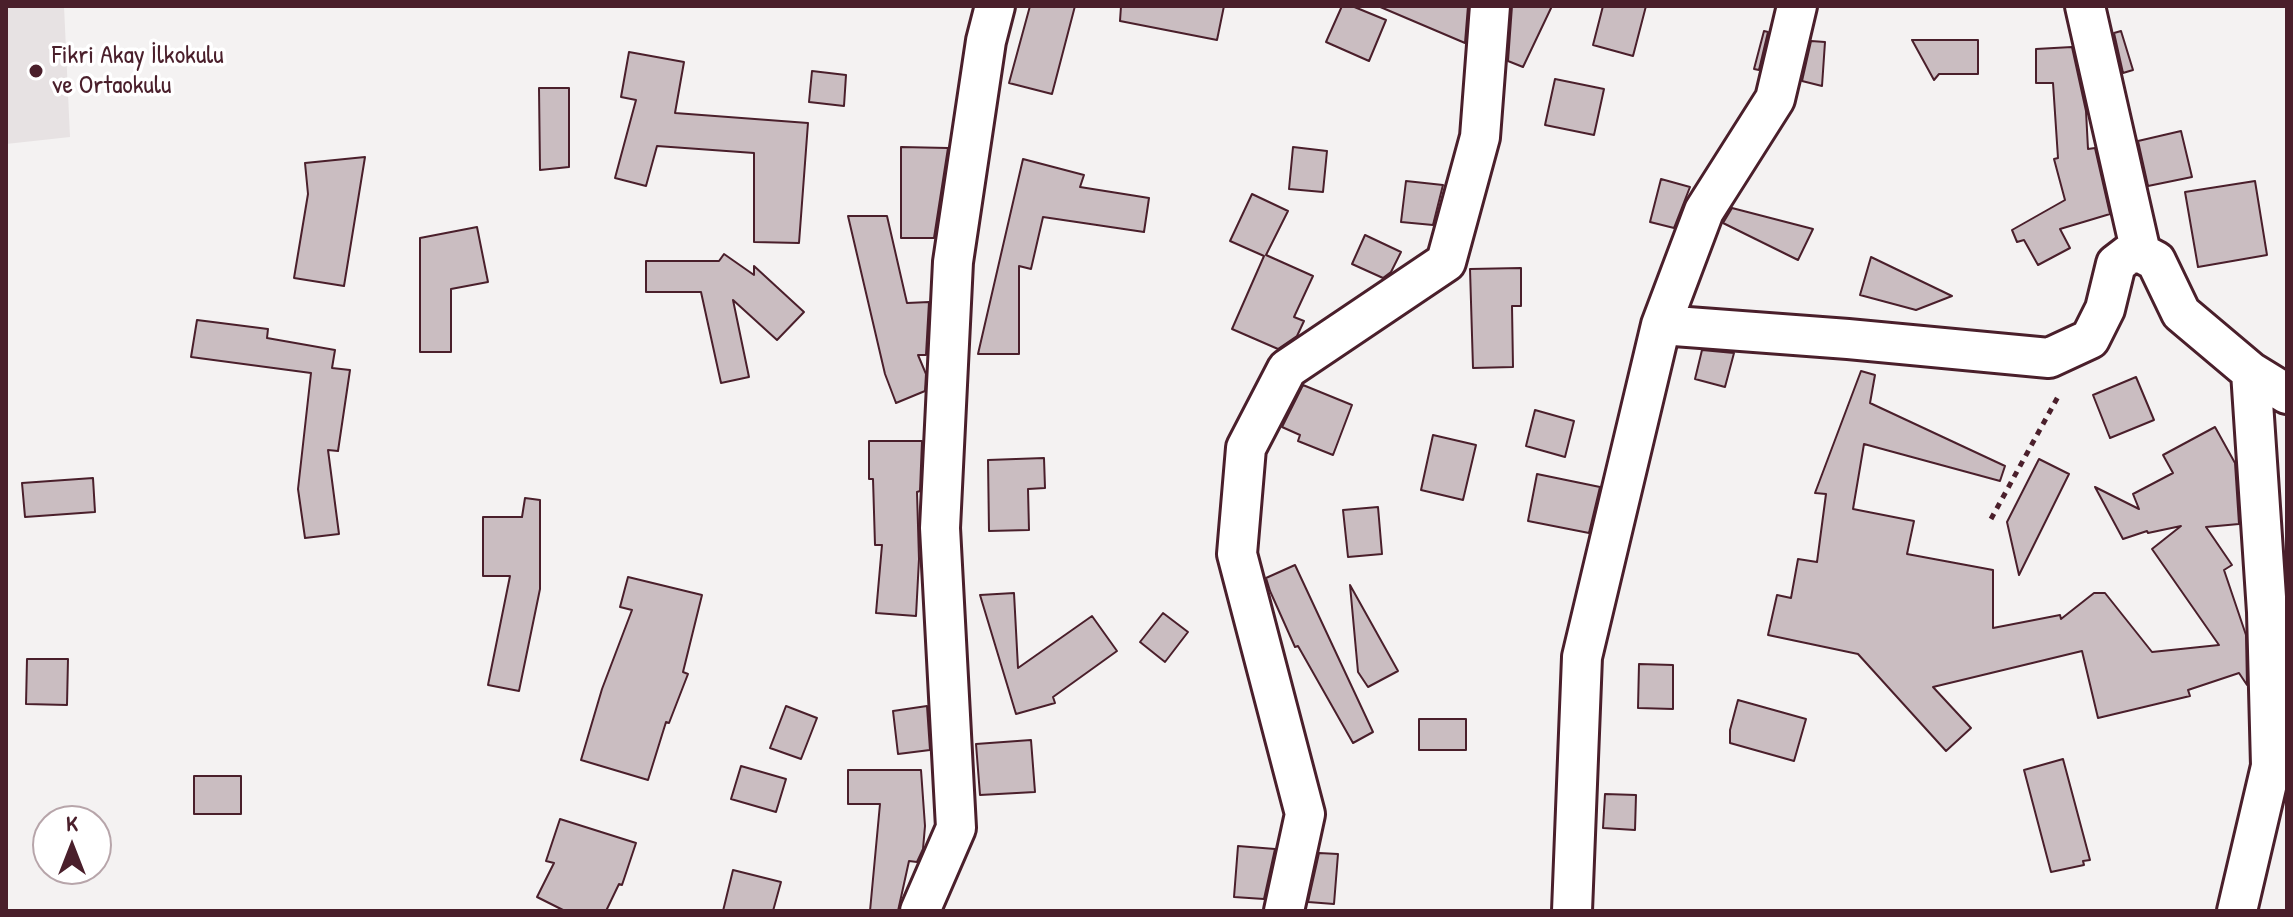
<!DOCTYPE html>
<html>
<head>
<meta charset="utf-8">
<style>
  body { margin:0 }
  #map { position:relative; width:2293px; height:917px; overflow:hidden; background:#f4f2f2; font-family:"Patrick Hand",sans-serif }
  canvas { display:block }
  .frame { position:absolute; inset:0; border:8px solid #4a1f2b; pointer-events:none }
  .north { position:absolute; left:32px; top:805px; width:80px; height:80px; box-sizing:border-box; background:#fff; border:2px solid #b7a5aa; border-radius:50%; rotate:0deg; font-size:22px; font-weight:700; line-height:32px; text-align:center; color:#4a1f2b }
  .north::after { content:''; display:block; margin:auto; width:28px; height:36px; background:#4a1f2b; clip-path:polygon(50% 0,100% 100%,50% 72%,0 100%) }
</style>
</head>
<body>
<div id="map">
<canvas width="2293" height="917"></canvas>
<div class="frame"></div>
<div class="north">K</div>
</div>
<script>
const c = document.querySelector('canvas').getContext('2d');
c.lineJoin = 'round';
function fill(path, color) {
  c.fillStyle = color;
  c.fill(path, 'evenodd');
}
function trace(path, color, width, dash) {
  c.strokeStyle = color;
  c.lineWidth = width;
  c.lineCap = dash ? 'butt' : 'round';
  c.setLineDash(dash || []);
  c.stroke(path);
}
function label(font, color, halo, rows, align = 'center') {
  c.font = font + ' "Patrick Hand",sans-serif';
  c.lineWidth = 7;
  c.setLineDash([]);
  c.textBaseline = 'middle';
  c.strokeStyle = halo;
  c.fillStyle = color;
  for (const [text, x, y, turn = 0] of rows) {
    c.save();
    c.translate(x, y);
    c.rotate((+turn || 0) * Math.PI / 180);
    c.textAlign = isNaN(turn) ? turn : align;
    if (halo) c.strokeText(text, 0, 0);
    c.fillText(text, 0, 0);
    c.restore();
  }
}
fill(new Path2D(`
  M 6,6 L 64,6 L 70,137 L 6,144 Z`), '#e7e2e3');
const building = new Path2D(`
  M 1030,6 L 1075,6 L 1052,94 L 1009,83 Z
  M 1121,6 L 1224,6 L 1217,40 L 1120,21 Z
  M 1342,6 L 1352,6 L 1386,20 L 1369,61 L 1326,42 Z
  M 1378,6 L 1468,6 L 1465,43 Z
  M 1512,6 L 1552,6 L 1523,67 L 1508,61 Z
  M 1603,6 L 1646,6 L 1633,56 L 1593,45 Z
  M 1764,31 L 1768,32 L 1759,70 L 1754,69 Z
  M 2121,31 L 2133,70 L 2123,73 L 2114,33 Z
  M 1912,40 L 1978,40 L 1978,74 L 1939,74 L 1934,80 Z
  M 1811,41 L 1825,42 L 1822,86 L 1802,81 Z
  M 2072,47 L 2086,111 L 2088,149 L 2095,148 L 2110,214 L 2060,229 L 2070,248 L 2038,265 L 2024,240 L 2017,242 L 2012,230 L 2065,200 L 2054,159 L 2058,158 L 2053,83 L 2036,83 L 2036,49 Z
  M 629,52 L 684,62 L 675,113 L 808,123 L 799,243 L 754,242 L 754,153 L 657,146 L 646,186 L 615,178 L 636,100 L 621,97 Z
  M 812,71 L 846,75 L 844,106 L 809,102 Z
  M 1555,79 L 1604,89 L 1594,135 L 1545,125 Z
  M 539,88 L 569,88 L 569,167 L 540,170 Z
  M 2181,131 L 2192,177 L 2148,186 L 2138,141 Z
  M 901,147 L 948,148 L 934,238 L 901,238 Z
  M 1293,147 L 1327,151 L 1323,192 L 1289,189 Z
  M 365,157 L 344,286 L 294,278 L 308,194 L 305,163 Z
  M 1023,159 L 1084,175 L 1080,187 L 1149,198 L 1144,232 L 1043,217 L 1031,269 L 1019,266 L 1019,354 L 978,354 Z
  M 1661,179 L 1690,187 L 1674,228 L 1650,222 Z
  M 1406,181 L 1443,185 L 1433,225 L 1401,222 Z
  M 2255,181 L 2267,255 L 2198,267 L 2185,192 Z
  M 1252,194 L 1288,211 L 1266,255 L 1313,276 L 1294,317 L 1304,321 L 1297,336 L 1278,349 L 1232,329 L 1264,256 L 1230,241 Z
  M 1732,208 L 1813,229 L 1798,260 L 1723,223 Z
  M 848,216 L 887,216 L 907,303 L 929,302 L 926,355 L 918,355 L 926,374 L 925,391 L 896,403 L 885,374 Z
  M 477,227 L 488,282 L 451,289 L 451,352 L 420,352 L 420,238 Z
  M 1365,235 L 1401,252 L 1391,272 L 1383,278 L 1352,264 Z
  M 724,254 L 754,275 L 754,266 L 804,312 L 777,340 L 733,300 L 749,377 L 721,383 L 701,292 L 646,292 L 646,261 L 719,261 Z
  M 1871,257 L 1952,296 L 1916,310 L 1860,295 Z
  M 1521,268 L 1521,306 L 1512,306 L 1513,367 L 1473,368 L 1470,269 Z
  M 197,320 L 268,329 L 267,338 L 335,350 L 332,368 L 350,370 L 338,451 L 328,450 L 339,534 L 305,538 L 298,489 L 311,373 L 191,357 Z
  M 1702,350 L 1734,353 L 1725,387 L 1695,379 Z
  M 1861,371 L 1875,375 L 1870,403 L 2005,466 L 2000,481 L 1864,444 L 1853,509 L 1914,521 L 1907,554 L 1993,570 L 1993,628 L 2060,615 L 2061,619 L 2094,593 L 2105,593 L 2152,652 L 2219,645 L 2152,549 L 2181,526 L 2148,533 L 2147,531 L 2123,539 L 2095,487 L 2139,509 L 2133,494 L 2173,473 L 2163,455 L 2215,427 L 2235,463 L 2239,524 L 2206,527 L 2232,565 L 2224,570 L 2246,635 L 2247,685 L 2239,673 L 2188,690 L 2190,696 L 2098,718 L 2082,651 L 1933,687 L 1971,728 L 1946,751 L 1858,654 L 1768,635 L 1777,595 L 1791,598 L 1798,559 L 1817,562 L 1826,494 L 1815,493 Z
  M 2136,377 L 2154,420 L 2110,438 L 2093,395 Z
  M 1303,385 L 1352,405 L 1333,455 L 1298,441 L 1300,435 L 1282,427 Z
  M 1535,410 L 1574,421 L 1565,457 L 1526,446 Z
  M 1433,435 L 1476,445 L 1463,500 L 1421,490 Z
  M 869,441 L 922,441 L 920,491 L 917,492 L 919,559 L 916,616 L 876,613 L 882,545 L 875,545 L 873,479 L 869,479 Z
  M 1044,458 L 1045,488 L 1028,489 L 1029,530 L 989,531 L 988,460 Z
  M 2039,459 L 2069,474 L 2019,575 L 2007,522 Z
  M 1537,474 L 1600,487 L 1589,533 L 1528,521 Z
  M 93,478 L 95,512 L 25,517 L 22,483 Z
  M 525,498 L 540,500 L 540,589 L 519,691 L 488,685 L 510,576 L 483,576 L 483,517 L 522,517 Z
  M 1378,507 L 1382,554 L 1348,557 L 1343,510 Z
  M 1295,565 L 1373,732 L 1353,743 L 1298,646 L 1295,647 L 1270,591 L 1266,578 Z
  M 628,577 L 702,595 L 683,672 L 688,674 L 669,723 L 666,722 L 648,780 L 581,760 L 602,689 L 632,610 L 620,607 Z
  M 1350,585 L 1398,671 L 1368,687 L 1358,672 Z
  M 1014,593 L 1018,668 L 1092,616 L 1117,651 L 1053,697 L 1055,703 L 1016,714 L 980,595 Z
  M 1163,613 L 1188,632 L 1165,662 L 1140,642 Z
  M 27,659 L 68,659 L 67,705 L 26,704 Z
  M 1639,664 L 1673,665 L 1673,709 L 1638,708 Z
  M 1738,700 L 1806,719 L 1794,761 L 1730,743 L 1730,730 Z
  M 786,706 L 817,718 L 801,759 L 770,748 Z
  M 927,706 L 930,750 L 898,754 L 893,711 Z
  M 1419,719 L 1466,719 L 1466,750 L 1419,750 Z
  M 1031,740 L 1035,792 L 980,795 L 976,744 Z
  M 2063,759 L 2090,860 L 2083,861 L 2084,865 L 2051,872 L 2024,770 Z
  M 741,766 L 786,779 L 776,812 L 731,799 Z
  M 848,770 L 921,770 L 925,826 L 923,849 L 917,862 L 909,861 L 898,911 L 870,911 L 880,804 L 848,804 Z
  M 194,776 L 241,776 L 241,814 L 194,814 Z
  M 1605,794 L 1636,795 L 1635,830 L 1603,828 Z
  M 560,819 L 636,843 L 622,885 L 619,884 L 606,911 L 565,911 L 537,897 L 554,863 L 546,861 Z
  M 1238,846 L 1275,849 L 1264,899 L 1234,897 Z
  M 1319,853 L 1338,854 L 1334,904 L 1308,902 Z
  M 733,870 L 781,882 L 773,911 L 723,911 Z`);
fill(building, '#cabdc1');
trace(building, '#4a1f2b', 2);
const minor = new Path2D(`
  M 2085,6 L 2141,253
  M 1661,325 L 1848,339 L 2049,358 L 2090,339 L 2105,309 L 2116,264 L 2129,254 L 2141,253 L 2156,261 L 2181,313 L 2251,372 L 2287,394
  M 920,911 L 956,828 L 940,528 L 953,262 L 986,41 L 995,6
  M 1284,911 L 1305,814 L 1237,554 L 1246,448 L 1287,369 L 1446,262 L 1480,137 L 1490,6
  M 1572,911 L 1582,657 L 1661,325 L 1704,211 L 1775,99 L 1797,6
  M 2237,911 L 2271,766 L 2267,612 L 2251,372`);
trace(minor, '#4a1f2b', 44);
trace(new Path2D(`
  M 1991,519 L 2060,393`), '#4a1f2b', 5, [6, 6]);
trace(minor, '#fff', 38);
for (const [x, y, r, color] of [
  [36,71,8,"#4a1f2b"]
]) {
  const dot = new Path2D();
  dot.arc(x, y, r, 0, 2 * Math.PI);
  c.fillStyle = color;
  c.fill(dot);
  trace(dot, '#fff', 3);
}
label('26px', '#4a1f2b', '#fff', [
  ["Fikri Akay İlkokulu",52,56],
  ["ve Ortaokulu",52,86]
], 'left');
</script>
</body>
</html>
